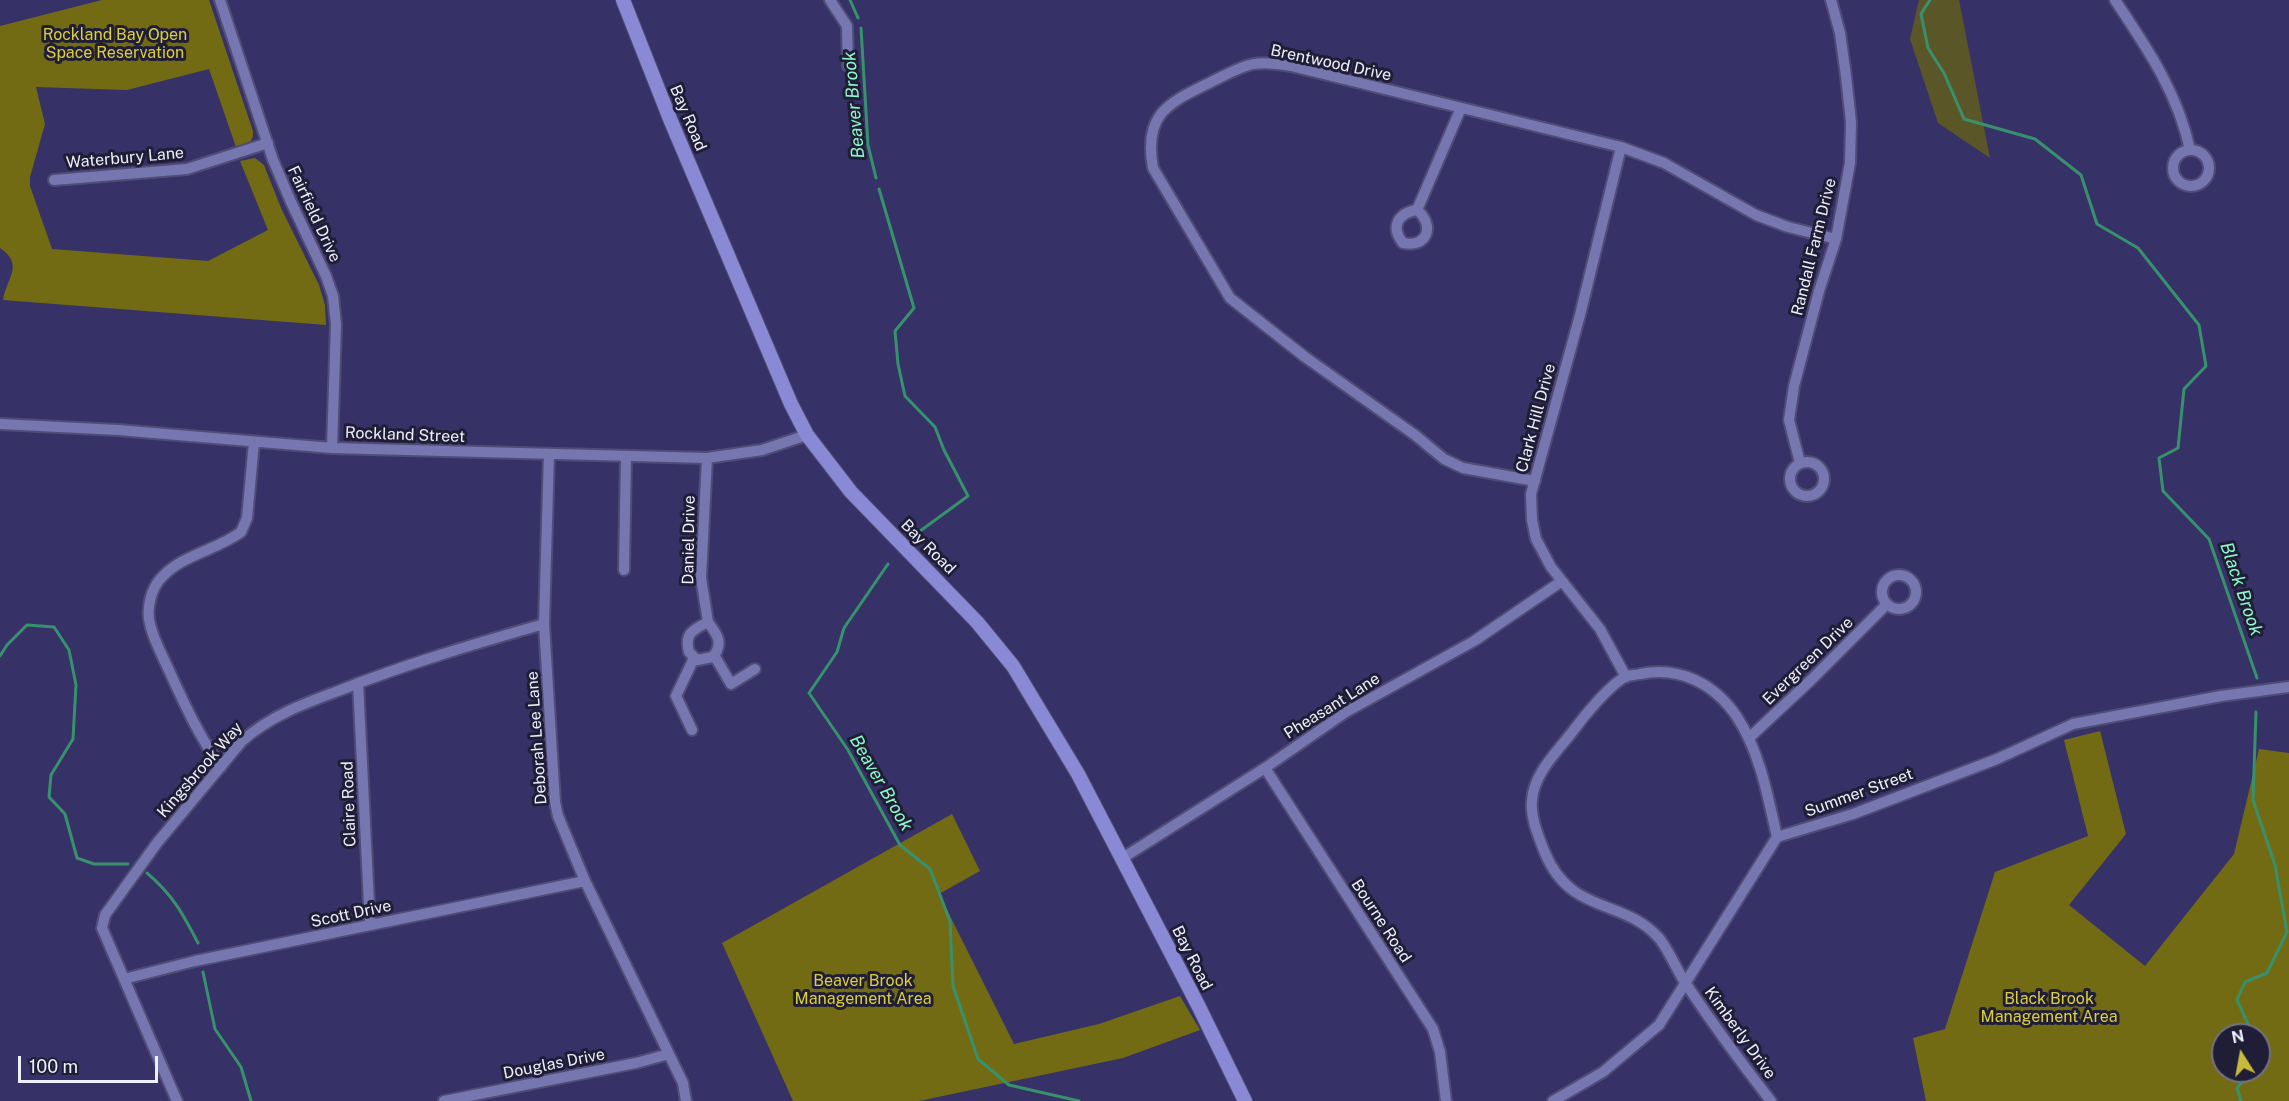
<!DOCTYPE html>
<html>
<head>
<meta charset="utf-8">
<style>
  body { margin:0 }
  #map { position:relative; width:2289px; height:1101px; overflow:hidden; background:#363267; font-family:"Public Sans",sans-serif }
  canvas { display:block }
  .north { position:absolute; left:2211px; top:1023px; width:60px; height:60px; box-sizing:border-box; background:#1f1e36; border:2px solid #727285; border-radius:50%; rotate:349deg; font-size:16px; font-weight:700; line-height:24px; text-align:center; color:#eeeffc }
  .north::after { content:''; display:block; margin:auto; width:21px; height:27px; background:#c8bb3b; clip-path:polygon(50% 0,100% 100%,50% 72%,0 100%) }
  .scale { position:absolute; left:18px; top:1056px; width:140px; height:27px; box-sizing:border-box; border:3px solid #eeeffc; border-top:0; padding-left:8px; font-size:18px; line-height:21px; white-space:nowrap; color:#eeeffc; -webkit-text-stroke:4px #1f1e36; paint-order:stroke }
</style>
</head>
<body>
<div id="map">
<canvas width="2289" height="1101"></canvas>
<div class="north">N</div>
<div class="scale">100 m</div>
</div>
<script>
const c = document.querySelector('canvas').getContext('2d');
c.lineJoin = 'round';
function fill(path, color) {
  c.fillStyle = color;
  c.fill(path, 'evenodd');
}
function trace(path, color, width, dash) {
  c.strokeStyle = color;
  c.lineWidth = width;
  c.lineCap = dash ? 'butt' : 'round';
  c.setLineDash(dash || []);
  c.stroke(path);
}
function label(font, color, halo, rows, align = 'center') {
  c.font = font + ' "Public Sans",sans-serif';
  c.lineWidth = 6;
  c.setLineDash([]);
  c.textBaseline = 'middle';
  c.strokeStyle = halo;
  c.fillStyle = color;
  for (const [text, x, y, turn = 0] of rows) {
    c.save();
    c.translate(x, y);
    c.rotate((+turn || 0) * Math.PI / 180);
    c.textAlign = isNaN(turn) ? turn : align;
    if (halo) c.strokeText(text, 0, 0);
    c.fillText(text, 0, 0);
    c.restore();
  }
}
fill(new Path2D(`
  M 1919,0 L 1959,0 L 1990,158 L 1938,123 L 1910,39 Z`), '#5b5628');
fill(new Path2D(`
  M 102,0 L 209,0 L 253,131 C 254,143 246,145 237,150 L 209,69 L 127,90 L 36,87 L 45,124 L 30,177 L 30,186 L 52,249 L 208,261 L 268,230 L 240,161 L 255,158 L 264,165 L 281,208 L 319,285 L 325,305 L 326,325 L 3,300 C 6,279 25,265 0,248 L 0,26 Z
  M 2100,731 L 2126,834 L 2069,905 L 2145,966 L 2234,854 L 2259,749 L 2289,753 L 2289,1101 L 1926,1101 L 1913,1038 L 1945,1029 L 1995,872 L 2088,836 L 2064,740 ZM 2223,1035 L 2259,1035 L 2259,1071 L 2223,1071 Z
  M 952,814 L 980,871 L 939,894 L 1014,1044 L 1099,1024 L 1180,996 L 1200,1030 L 1123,1058 L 919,1101 L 793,1101 L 722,943 Z`), '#736a14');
trace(new Path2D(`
  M 850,0 L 858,18
  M 1930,0 L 1921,14 L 1928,48 L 1944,73 L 1964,119 L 2035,139 L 2081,175 L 2097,224 L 2138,248 L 2199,325 L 2206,366 L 2184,389 L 2178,448 L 2159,458 L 2163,491 L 2209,539 L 2257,678
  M 861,28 L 868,145 L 876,178
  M 879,189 L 914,308 L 895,331 L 898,364 L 905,396 L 935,427 L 944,450 L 968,496 L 916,534
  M 888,564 L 844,628 L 837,652 L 809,693 L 848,750 L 900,845 L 930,869 L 950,921 L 953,986 L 978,1059 L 1009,1085 L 1079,1101
  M 0,656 L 7,645 L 27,625 L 54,627 L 69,650 L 76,685 L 73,739 L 51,775 L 49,797 L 65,814 L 77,858 L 94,864 L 128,864
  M 147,873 C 173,895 183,914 198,943
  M 203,972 L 215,1029 L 241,1067 L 251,1101
  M 2253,1035 L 2237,1000 L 2245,982 L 2267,973 L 2287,932 L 2275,865 L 2253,800 L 2256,712
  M 2259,1048 L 2263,1057 L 2259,1062
  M 2241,1101 L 2237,1088 L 2252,1071`), '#38916d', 3);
const minor = new Path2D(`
  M 220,0 L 273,160 L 291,202 L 326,276 L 333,296 L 336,324 L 332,448
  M 830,0 L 847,26 L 848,66
  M 2115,0 C 2147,48 2178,93 2190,150
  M 1621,147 L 1580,315 L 1531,494 L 1532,520 L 1536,539 L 1551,567 L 1600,629 L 1626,677
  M2173 168a18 18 0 1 1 36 0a18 18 0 1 1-36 0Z
  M 54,180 L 187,169 L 268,143
  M 1417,210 C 1398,213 1390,227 1403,243 C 1428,248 1435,225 1417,210 L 1461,108
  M 0,424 L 118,430 L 332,448 L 707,458 L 762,450 L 807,435
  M 549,454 L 544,624 L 555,802 L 558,816 L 585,881 L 683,1083 L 686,1101
  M 707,458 L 701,578 L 708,622
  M1790 479a17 17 0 1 1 34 0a17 17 0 1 1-34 0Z
  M 1800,463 L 1789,420 L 1794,386 L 1819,291 L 1836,239 L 1850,163 L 1851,122 L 1846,76 L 1840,33 L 1831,0
  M 1535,481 L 1463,468 L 1444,459 L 1415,435 L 1305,357 L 1230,298 L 1153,168 C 1143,113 1169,103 1211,82 C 1246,65 1251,59 1291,66 L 1621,147 L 1664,163 L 1756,215 L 1788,227 L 1836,239
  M 624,570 L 626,457
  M1882 592a17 17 0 1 1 34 0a17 17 0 1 1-34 0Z
  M 708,622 C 717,634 724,643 713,657 L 697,660 L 689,652 C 684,633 693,630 708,622 Z
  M 714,655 L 731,684 L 755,669
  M 358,683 L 370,924
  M 692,730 L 676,696 L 694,658
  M 1749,738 L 1811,680 L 1887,604
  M 221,767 C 198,735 183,701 167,666 C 161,653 153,638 150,624 C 146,609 151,588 162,577 C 184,554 217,550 241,532 L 247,518 L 254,442
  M 1265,768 L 1433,1029 L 1440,1052 L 1446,1101
  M 1121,859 L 1265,768 L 1346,712 L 1474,641 L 1562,581
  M 124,979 L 195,961 L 585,881
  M 177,1101 L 102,928 L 105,915 L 157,843 L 242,741 C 270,716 303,704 338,691 C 406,664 474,644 544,624
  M 444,1101 L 636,1063 L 669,1054
  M 1553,1101 L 1603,1072 L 1659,1025 L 1777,837 L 1853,814 L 1997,759 L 2073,724 L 2221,696 L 2289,687
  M 1771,1101 C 1741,1063 1713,1024 1686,984 C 1677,971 1667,946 1658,937 C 1622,898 1571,915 1545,853 C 1539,838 1530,817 1532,800 C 1534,773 1557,752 1573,731 C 1584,716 1610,684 1627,676 C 1631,675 1636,675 1640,674 C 1680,666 1715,684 1737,717 C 1760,752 1768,797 1777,837`);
const major = new Path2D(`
  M 623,0 L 670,119 L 791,404 L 807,435 L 851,492 L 977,622 L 1013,666 L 1078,774 L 1199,1007 L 1245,1101`);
trace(minor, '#504c75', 14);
trace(major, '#504c75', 16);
trace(minor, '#7676b1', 10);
trace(major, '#8a89d6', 14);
label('16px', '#ddcf3b', '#1f1e36', [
  ["Rockland Bay Open",115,35],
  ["Space Reservation",115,53],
  ["Beaver Brook",863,981],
  ["Management Area",863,999],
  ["Black Brook",2049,999],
  ["Management Area",2049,1017]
]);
label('16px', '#eeeffc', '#1f1e36', [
  ["Brentwood Drive",1331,63,12],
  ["Bay Road",688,118,67],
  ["Waterbury Lane",125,158,-5],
  ["Fairfield Drive",314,214,65],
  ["Randall Farm Drive",1814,247,-76],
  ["Clark Hill Drive",1536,418,-75],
  ["Rockland Street",405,435,2],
  ["Daniel Drive",689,540,-89],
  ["Bay Road",928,547,45],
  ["Evergreen Drive",1808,661,-44],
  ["Pheasant Lane",1332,706,-32],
  ["Deborah Lee Lane",537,738,-94],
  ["Kingsbrook Way",200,770,-49],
  ["Summer Street",1859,793,-20],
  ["Claire Road",349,804,-92],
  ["Scott Drive",351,914,-12],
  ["Bourne Road",1381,921,57],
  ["Bay Road",1192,958,63],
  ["Kimberly Drive",1740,1033,54],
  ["Douglas Drive",554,1064,-11]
]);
label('italic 18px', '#8ef8c9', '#1f1e36', [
  ["Beaver Brook",854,105,-95],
  ["Black Brook",2241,589,71],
  ["Beaver Brook",881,783,60]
]);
</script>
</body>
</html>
